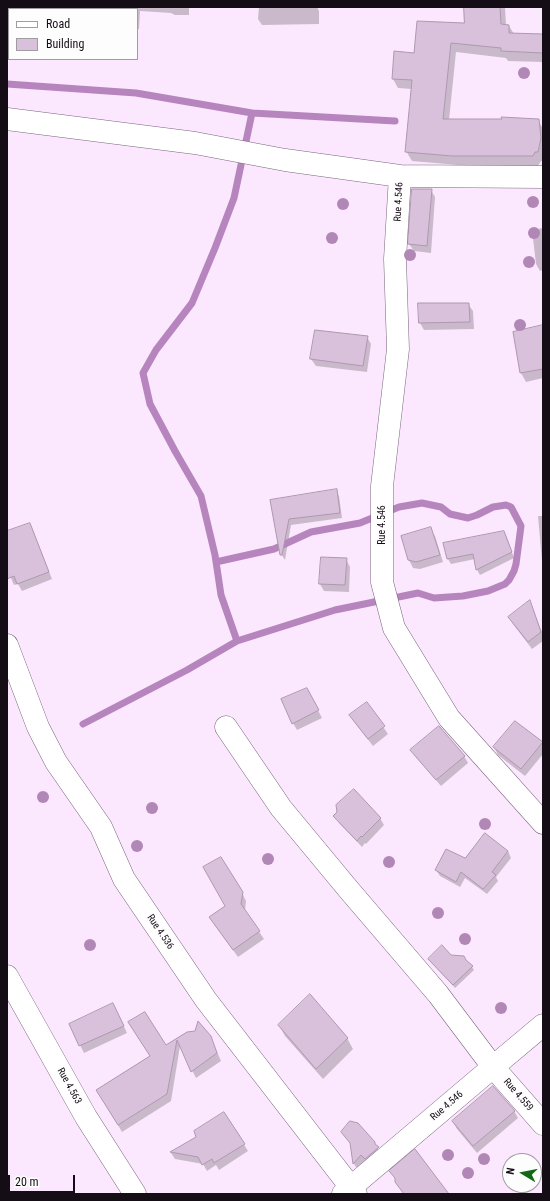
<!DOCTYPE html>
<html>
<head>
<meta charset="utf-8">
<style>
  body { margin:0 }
  #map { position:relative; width:550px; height:1201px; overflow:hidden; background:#fce8fe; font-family:"Roboto Condensed",sans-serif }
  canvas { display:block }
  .frame { position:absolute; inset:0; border:8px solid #150d16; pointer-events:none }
  .legend { position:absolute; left:8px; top:8px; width:130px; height:52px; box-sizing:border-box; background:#fdfdfd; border:1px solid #a09da1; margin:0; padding:5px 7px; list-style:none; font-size:12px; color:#150d16 }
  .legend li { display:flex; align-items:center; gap:8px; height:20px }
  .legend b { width:20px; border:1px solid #a09da1 }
  .north { position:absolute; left:502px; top:1153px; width:40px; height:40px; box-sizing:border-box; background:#fdfdfd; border:1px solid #a09da1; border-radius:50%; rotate:280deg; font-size:11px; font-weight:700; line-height:16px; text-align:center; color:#150d16 }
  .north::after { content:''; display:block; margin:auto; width:14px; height:18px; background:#116a13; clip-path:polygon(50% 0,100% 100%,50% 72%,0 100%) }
  .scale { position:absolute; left:8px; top:1175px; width:67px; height:18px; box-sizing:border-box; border:2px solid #150d16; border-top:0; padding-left:5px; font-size:12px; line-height:14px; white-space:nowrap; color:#150d16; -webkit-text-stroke:3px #fdfdfd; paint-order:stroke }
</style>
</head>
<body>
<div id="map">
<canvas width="550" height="1201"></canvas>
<div class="frame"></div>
<ul class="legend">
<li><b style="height:5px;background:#fff"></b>Road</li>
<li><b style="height:11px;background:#d9c1db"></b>Building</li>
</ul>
<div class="north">N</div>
<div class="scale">20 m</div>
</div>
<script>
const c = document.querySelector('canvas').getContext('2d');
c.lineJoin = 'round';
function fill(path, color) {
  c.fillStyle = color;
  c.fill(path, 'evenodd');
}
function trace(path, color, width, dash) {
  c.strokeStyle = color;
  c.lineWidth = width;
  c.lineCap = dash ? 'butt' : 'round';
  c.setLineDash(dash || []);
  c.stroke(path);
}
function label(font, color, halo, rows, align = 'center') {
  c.font = font + ' "Roboto Condensed",sans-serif';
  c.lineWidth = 3.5;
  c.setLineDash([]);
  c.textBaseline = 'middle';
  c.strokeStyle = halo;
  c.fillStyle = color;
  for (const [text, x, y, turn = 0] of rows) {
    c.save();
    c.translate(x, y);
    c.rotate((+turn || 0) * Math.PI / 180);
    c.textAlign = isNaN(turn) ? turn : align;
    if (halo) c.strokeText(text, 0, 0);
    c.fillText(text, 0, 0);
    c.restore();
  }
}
fill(new Path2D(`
  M 81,7 L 189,7 L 189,15 L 175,15 L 171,13 L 140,11 L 139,29 L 137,29 L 137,9 L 81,9 Z
  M 259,7 L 317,7 L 319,11 L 319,24 L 262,25 L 258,19 Z
  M 465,7 L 505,7 L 506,25 L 509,26 L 514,34 L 543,35 L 543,62 L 508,61 L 506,58 L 456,52 L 449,120 L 538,120 L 543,129 L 543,161 L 541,161 L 538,166 L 458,165 L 412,161 L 406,151 L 412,89 L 398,88 L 393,79 L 415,54 L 464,24 Z
  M 431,190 L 435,197 L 431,253 L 414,251 L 409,244 Z
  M 543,228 L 543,270 L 540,271 L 536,264 L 532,230 Z
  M 468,304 L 473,311 L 474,329 L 424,330 L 420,323 Z
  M 543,327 L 543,378 L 526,382 L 521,373 L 514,332 Z
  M 367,337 L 371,344 L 367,372 L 316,366 L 311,359 Z
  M 336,491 L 339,496 L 342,518 L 291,525 L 285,560 L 281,554 L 271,500 Z
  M 538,516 L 543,516 L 543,563 L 542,561 Z
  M 29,524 L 33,531 L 52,579 L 22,591 L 18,584 L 14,585 L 7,569 L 7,532 Z
  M 430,529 L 435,536 L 443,562 L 420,569 L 413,568 L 409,560 Z
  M 504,532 L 507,538 L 514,558 L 480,575 L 477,570 L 475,559 L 451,564 L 448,559 Z
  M 346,559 L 350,567 L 349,592 L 324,591 L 320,584 Z
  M 529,602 L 533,609 L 543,635 L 543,641 L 532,649 L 513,624 L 509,617 Z
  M 311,697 L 322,718 L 297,730 L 293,723 Z
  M 367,703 L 388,734 L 373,746 L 355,723 L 351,716 Z
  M 542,743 L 543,754 L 525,776 L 498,755 L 494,747 Z
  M 412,750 L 464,756 L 468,763 L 441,786 L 416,757 Z
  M 335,816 L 380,818 L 384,825 L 366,844 L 365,843 L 362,847 L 339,823 Z
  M 508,851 L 511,858 L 496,877 L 498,881 L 487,894 L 465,878 L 460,887 L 440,876 L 436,870 Z
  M 242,893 L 246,901 L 245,911 L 264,939 L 238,957 L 214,924 L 225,907 Z
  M 451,956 L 472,967 L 474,970 L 455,988 L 431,962 Z
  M 117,1012 L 127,1033 L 84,1053 L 80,1045 Z
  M 279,1025 L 347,1038 L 353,1049 L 323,1079 L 285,1036 Z
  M 187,1032 L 210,1037 L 214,1045 L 221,1061 L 196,1078 L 180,1046 L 171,1101 L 122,1132 L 97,1090 Z
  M 514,1111 L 518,1118 L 477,1153 L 457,1129 L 453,1122 Z
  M 224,1113 L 248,1151 L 219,1170 L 216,1165 L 207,1171 L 203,1164 L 175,1159 L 171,1153 L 197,1138 Z
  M 342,1132 L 374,1143 L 382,1155 L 358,1170 L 354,1164 L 352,1145 Z`), '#0003');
trace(new Path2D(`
  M 7,84 L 136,93 L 252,113 L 395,121
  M 237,641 L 221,595 L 215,555 L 201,496 L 175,451 L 150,404 L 143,373 L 156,350 L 192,303 L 215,248 L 234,198 L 252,113
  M 83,724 L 187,670 L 237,641 L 335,610 L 418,593 L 434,598 L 463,596 L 488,591 L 505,584 L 509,580 L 514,571 L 516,564 L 521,526 L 511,507 L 506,505 L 493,507 L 477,515 L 468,518 L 450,514 L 441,507 L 422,503 L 399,507 L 360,523 L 311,532 L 274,549 L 216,562`), '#b785bd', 7);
const building = new Path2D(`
  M 464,7 L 500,7 L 501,24 L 509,25 L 509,33 L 543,34 L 543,53 L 501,51 L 501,48 L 451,43 L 443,119 L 502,119 L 501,117 L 539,119 L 541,138 L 538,152 L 535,152 L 533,156 L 452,156 L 405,152 L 412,80 L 392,79 L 394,51 L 414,53 L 417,21 L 464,23 Z
  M 412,189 L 432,189 L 427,246 L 408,244 Z
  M 418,303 L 469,303 L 470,322 L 419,323 Z
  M 543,325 L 543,369 L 520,373 L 513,332 Z
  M 315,330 L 368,336 L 363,366 L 310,359 Z
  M 337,489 L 340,513 L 289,519 L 282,555 L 280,555 L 270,500 Z
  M 30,523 L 49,572 L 17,584 L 14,576 L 7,579 L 7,531 Z
  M 431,527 L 440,555 L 416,562 L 408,560 L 401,536 Z
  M 504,531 L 512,552 L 476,570 L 473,554 L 447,559 L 443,543 Z
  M 321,557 L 347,558 L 345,585 L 319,584 Z
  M 530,600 L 541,632 L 528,642 L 508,617 Z
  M 307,688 L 319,710 L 292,724 L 281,699 Z
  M 367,702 L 385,726 L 368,739 L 349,715 Z
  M 515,721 L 543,742 L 521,769 L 493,747 Z
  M 439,726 L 465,756 L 436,780 L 410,750 Z
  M 354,789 L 381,818 L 362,837 L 361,836 L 357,841 L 333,816 L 337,812 L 336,805 Z
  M 485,833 L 508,851 L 492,872 L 496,875 L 483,889 L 461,872 L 456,882 L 435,870 L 446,849 L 465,858 Z
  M 221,857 L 243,892 L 241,904 L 260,931 L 233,950 L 209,917 L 225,906 L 203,867 Z
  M 442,945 L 451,955 L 464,956 L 466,960 L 473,966 L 453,985 L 428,959 Z
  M 310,994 L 348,1038 L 316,1069 L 278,1025 Z
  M 113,1003 L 124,1026 L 79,1046 L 69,1024 Z
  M 145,1012 L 166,1045 L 187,1032 L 195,1031 L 198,1021 L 211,1036 L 217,1053 L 191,1072 L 177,1040 L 167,1094 L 118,1125 L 96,1090 L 150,1056 L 128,1022 Z
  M 493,1086 L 515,1111 L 473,1146 L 452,1121 Z
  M 224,1112 L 245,1144 L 214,1163 L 212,1159 L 202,1165 L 198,1157 L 170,1152 L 196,1137 L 194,1131 Z
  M 350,1121 L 358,1123 L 375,1142 L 375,1144 L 379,1147 L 365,1159 L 361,1155 L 353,1164 L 350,1143 L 341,1132 Z
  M 415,1149 L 449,1194 L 404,1194 L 395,1182 L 395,1178 L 389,1171 Z`);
fill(building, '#d9c1db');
trace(building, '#ae97b1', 1);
const street = new Path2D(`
  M 7,119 L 195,143 L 285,160 L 400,176 L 543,177
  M 400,176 L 395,259 L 398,349 L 382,486 L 382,582 L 394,628 L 449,718 L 543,823
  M 7,645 L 38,727 L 56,762 L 101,827 L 124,879 L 206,1000 L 356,1194
  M 226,727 L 281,808 L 349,890 L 438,994 L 493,1067 L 543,1124
  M 7,976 L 86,1117 L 135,1194
  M 343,1194 L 493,1067 L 543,1025`);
trace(street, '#7a657d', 23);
trace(street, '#fff', 22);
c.fillStyle = '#b187b6';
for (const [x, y] of [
  [524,73],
  [533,202],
  [343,204],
  [534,233],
  [332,238],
  [410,255],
  [529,262],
  [520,325],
  [43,797],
  [152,808],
  [485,824],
  [137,846],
  [268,859],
  [389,862],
  [438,913],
  [465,939],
  [90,945],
  [501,1008],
  [448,1155],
  [484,1159],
  [468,1173]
]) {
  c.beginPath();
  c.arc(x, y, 6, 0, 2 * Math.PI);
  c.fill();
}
label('10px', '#150d16', '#fdfdfd', [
  ["Rue 4.546",399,202,-87],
  ["Rue 4.546",382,525,-90],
  ["Rue 4.536",160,932,56],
  ["Rue 4.563",69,1086,61],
  ["Rue 4.559",518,1095,49],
  ["Rue 4.546",447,1106,-41]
]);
</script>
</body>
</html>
